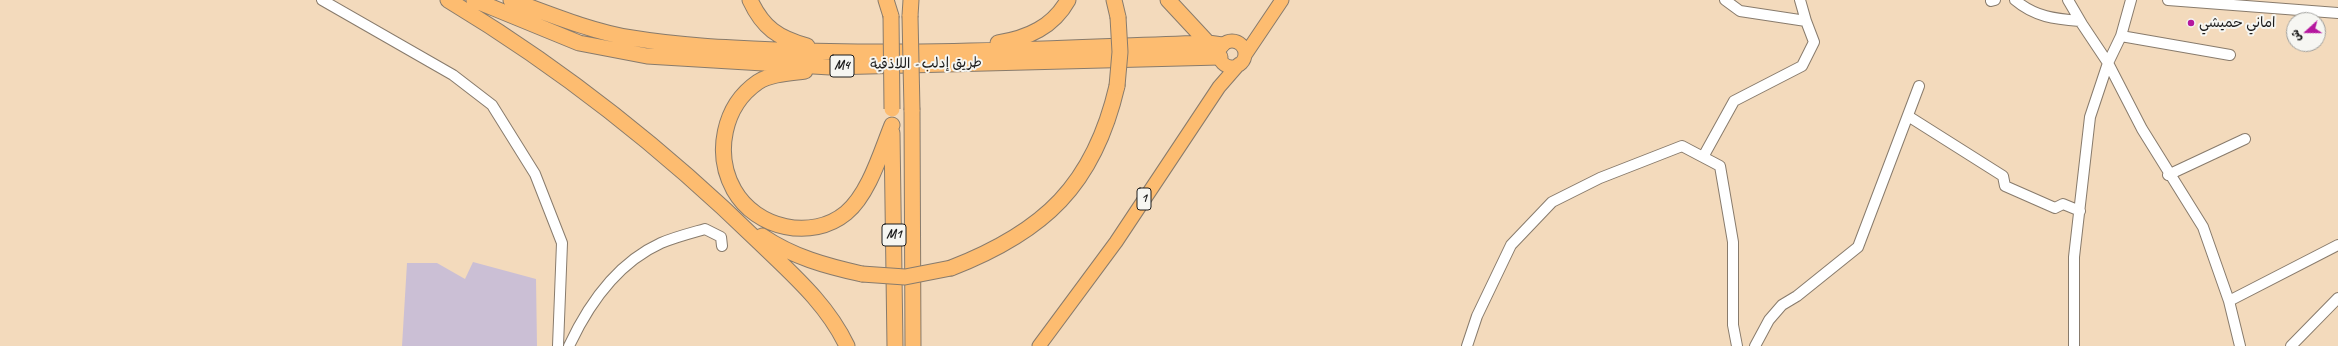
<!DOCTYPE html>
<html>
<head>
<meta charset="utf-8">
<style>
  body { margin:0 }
  #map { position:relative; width:2338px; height:346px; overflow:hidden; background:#f3dabc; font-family:Caveat,"Playpen Sans Arabic",sans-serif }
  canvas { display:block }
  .north { position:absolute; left:2286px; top:12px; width:40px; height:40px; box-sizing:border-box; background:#f6f6f2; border:1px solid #9f9f9c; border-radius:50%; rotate:249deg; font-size:11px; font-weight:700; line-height:16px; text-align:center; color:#1c1c1c }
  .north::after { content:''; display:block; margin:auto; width:14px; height:18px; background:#b5179e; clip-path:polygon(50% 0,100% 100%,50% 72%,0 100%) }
</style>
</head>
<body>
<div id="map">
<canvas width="2338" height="346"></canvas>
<div class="north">ش</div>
</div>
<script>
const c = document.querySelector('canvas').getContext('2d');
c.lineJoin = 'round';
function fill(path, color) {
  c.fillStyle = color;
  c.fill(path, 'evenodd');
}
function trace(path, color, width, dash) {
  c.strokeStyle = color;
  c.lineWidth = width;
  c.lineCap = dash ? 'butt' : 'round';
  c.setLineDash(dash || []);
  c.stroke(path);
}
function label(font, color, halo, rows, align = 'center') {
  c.font = font + ' Caveat,"Playpen Sans Arabic",sans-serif';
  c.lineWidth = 4;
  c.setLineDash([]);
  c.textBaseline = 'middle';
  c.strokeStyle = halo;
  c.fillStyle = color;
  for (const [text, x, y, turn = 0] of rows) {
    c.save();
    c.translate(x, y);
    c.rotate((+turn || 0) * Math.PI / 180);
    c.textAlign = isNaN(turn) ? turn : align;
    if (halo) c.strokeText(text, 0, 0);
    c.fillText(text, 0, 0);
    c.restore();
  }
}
fill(new Path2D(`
  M 473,262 L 536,279 L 537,346 L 402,346 L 407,263 L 437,263 L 465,279 Z`), '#cbbfd5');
const minor = new Path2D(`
  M 322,0 L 453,75 L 492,105 L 535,174 L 562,243 L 558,346
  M 1800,0 L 1806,21
  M 2015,0 C 2035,17 2055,19 2080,21
  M 2068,0 L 2082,24 L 2108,63 L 2142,129 L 2203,227 L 2229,301 L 2240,346
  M 2168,0 L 2338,13
  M 1991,1 L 1995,0
  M 2121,36 L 2230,55
  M 1908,116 L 2003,176 L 2005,186 L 2055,208 L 2063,204 L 2080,211
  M 1703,157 L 1734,101 L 1802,66 L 1814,42 L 1806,21 L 1740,11 L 1725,0
  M 2168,175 L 2245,139
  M 2229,301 L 2338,245
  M 569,346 C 589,303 617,263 661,243 C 675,237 691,233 705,229 L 721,237 L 722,246
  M 1467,346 L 1477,316 L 1511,245 L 1552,202 L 1600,178 L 1682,146 L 1720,166 L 1733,242 L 1733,325 L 1737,346
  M 1755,346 L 1769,320 L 1782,305 L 1797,296 L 1858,247 L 1919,86
  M 2074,346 L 2074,257 L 2090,117 L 2108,63 L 2121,36 L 2131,0
  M 2291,346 L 2338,298`);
const major = new Path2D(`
  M1219 54a13 13 0 1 1 26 0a13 13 0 1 1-26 0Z
  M 1245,55 L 1282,0
  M 1039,346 L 1116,242 L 1219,87 L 1239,64`);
const highway = new Path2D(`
  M 448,0 C 561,68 666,151 760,243 C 793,275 827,304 847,346
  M 474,0 L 579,43 L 647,56 L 830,67 L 1220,57
  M 511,0 C 549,14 593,32 632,38 C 680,46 729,48 777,50 C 920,56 1064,48 1208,43 L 1222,45
  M 750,0 C 763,28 778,38 807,46
  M 886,0 L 891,16
  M 1114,0 L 1118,17
  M 1168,0 L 1208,43
  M 910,16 L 911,0
  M 998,43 C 1028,38 1053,27 1068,0
  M 805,71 C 790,73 770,74 758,82 C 723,106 714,154 734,190 C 756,229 812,241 846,213 C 869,194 881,152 892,125
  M 912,110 L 913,346
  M 892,133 L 895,346
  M 762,236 C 793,257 826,266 862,274
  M 951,268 C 1044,232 1094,185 1117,86`);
trace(minor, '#887b6c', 12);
trace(major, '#887b6c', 15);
trace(highway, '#887b6c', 17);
trace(minor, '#fff', 10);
trace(major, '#fdbc70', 13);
trace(highway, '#fdbc70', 15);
const highwayBridge = new Path2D(`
  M 891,16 L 892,109
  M 910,16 L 912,110
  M 1117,86 L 1120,52 L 1118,17
  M 862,274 L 905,277 L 951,268`);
trace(highwayBridge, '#887b6c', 17, []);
trace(highwayBridge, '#fdbc70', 15);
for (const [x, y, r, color] of [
  [2191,23,4,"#b5179e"]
]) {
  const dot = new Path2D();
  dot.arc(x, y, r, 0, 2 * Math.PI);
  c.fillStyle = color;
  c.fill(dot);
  trace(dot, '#f6f6f2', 1.5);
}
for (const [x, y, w] of [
  [842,66,24],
  [1144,199,14],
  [894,235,24]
]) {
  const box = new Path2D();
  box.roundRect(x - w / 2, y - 11, w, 22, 3);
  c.fillStyle = '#f6f6f2';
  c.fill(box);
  trace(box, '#1c1c1c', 1);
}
label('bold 13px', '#1c1c1c', null, [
  ["M4",842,66],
  ["1",1144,199],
  ["M1",894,235]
]);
label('14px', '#1c1c1c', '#f6f6f2', [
  ["اماني حميشي",2199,23]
], 'left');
label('14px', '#1c1c1c', '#f6f6f2', [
  ["طريق إدلب - اللاذقية",926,64,-1]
]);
</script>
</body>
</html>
